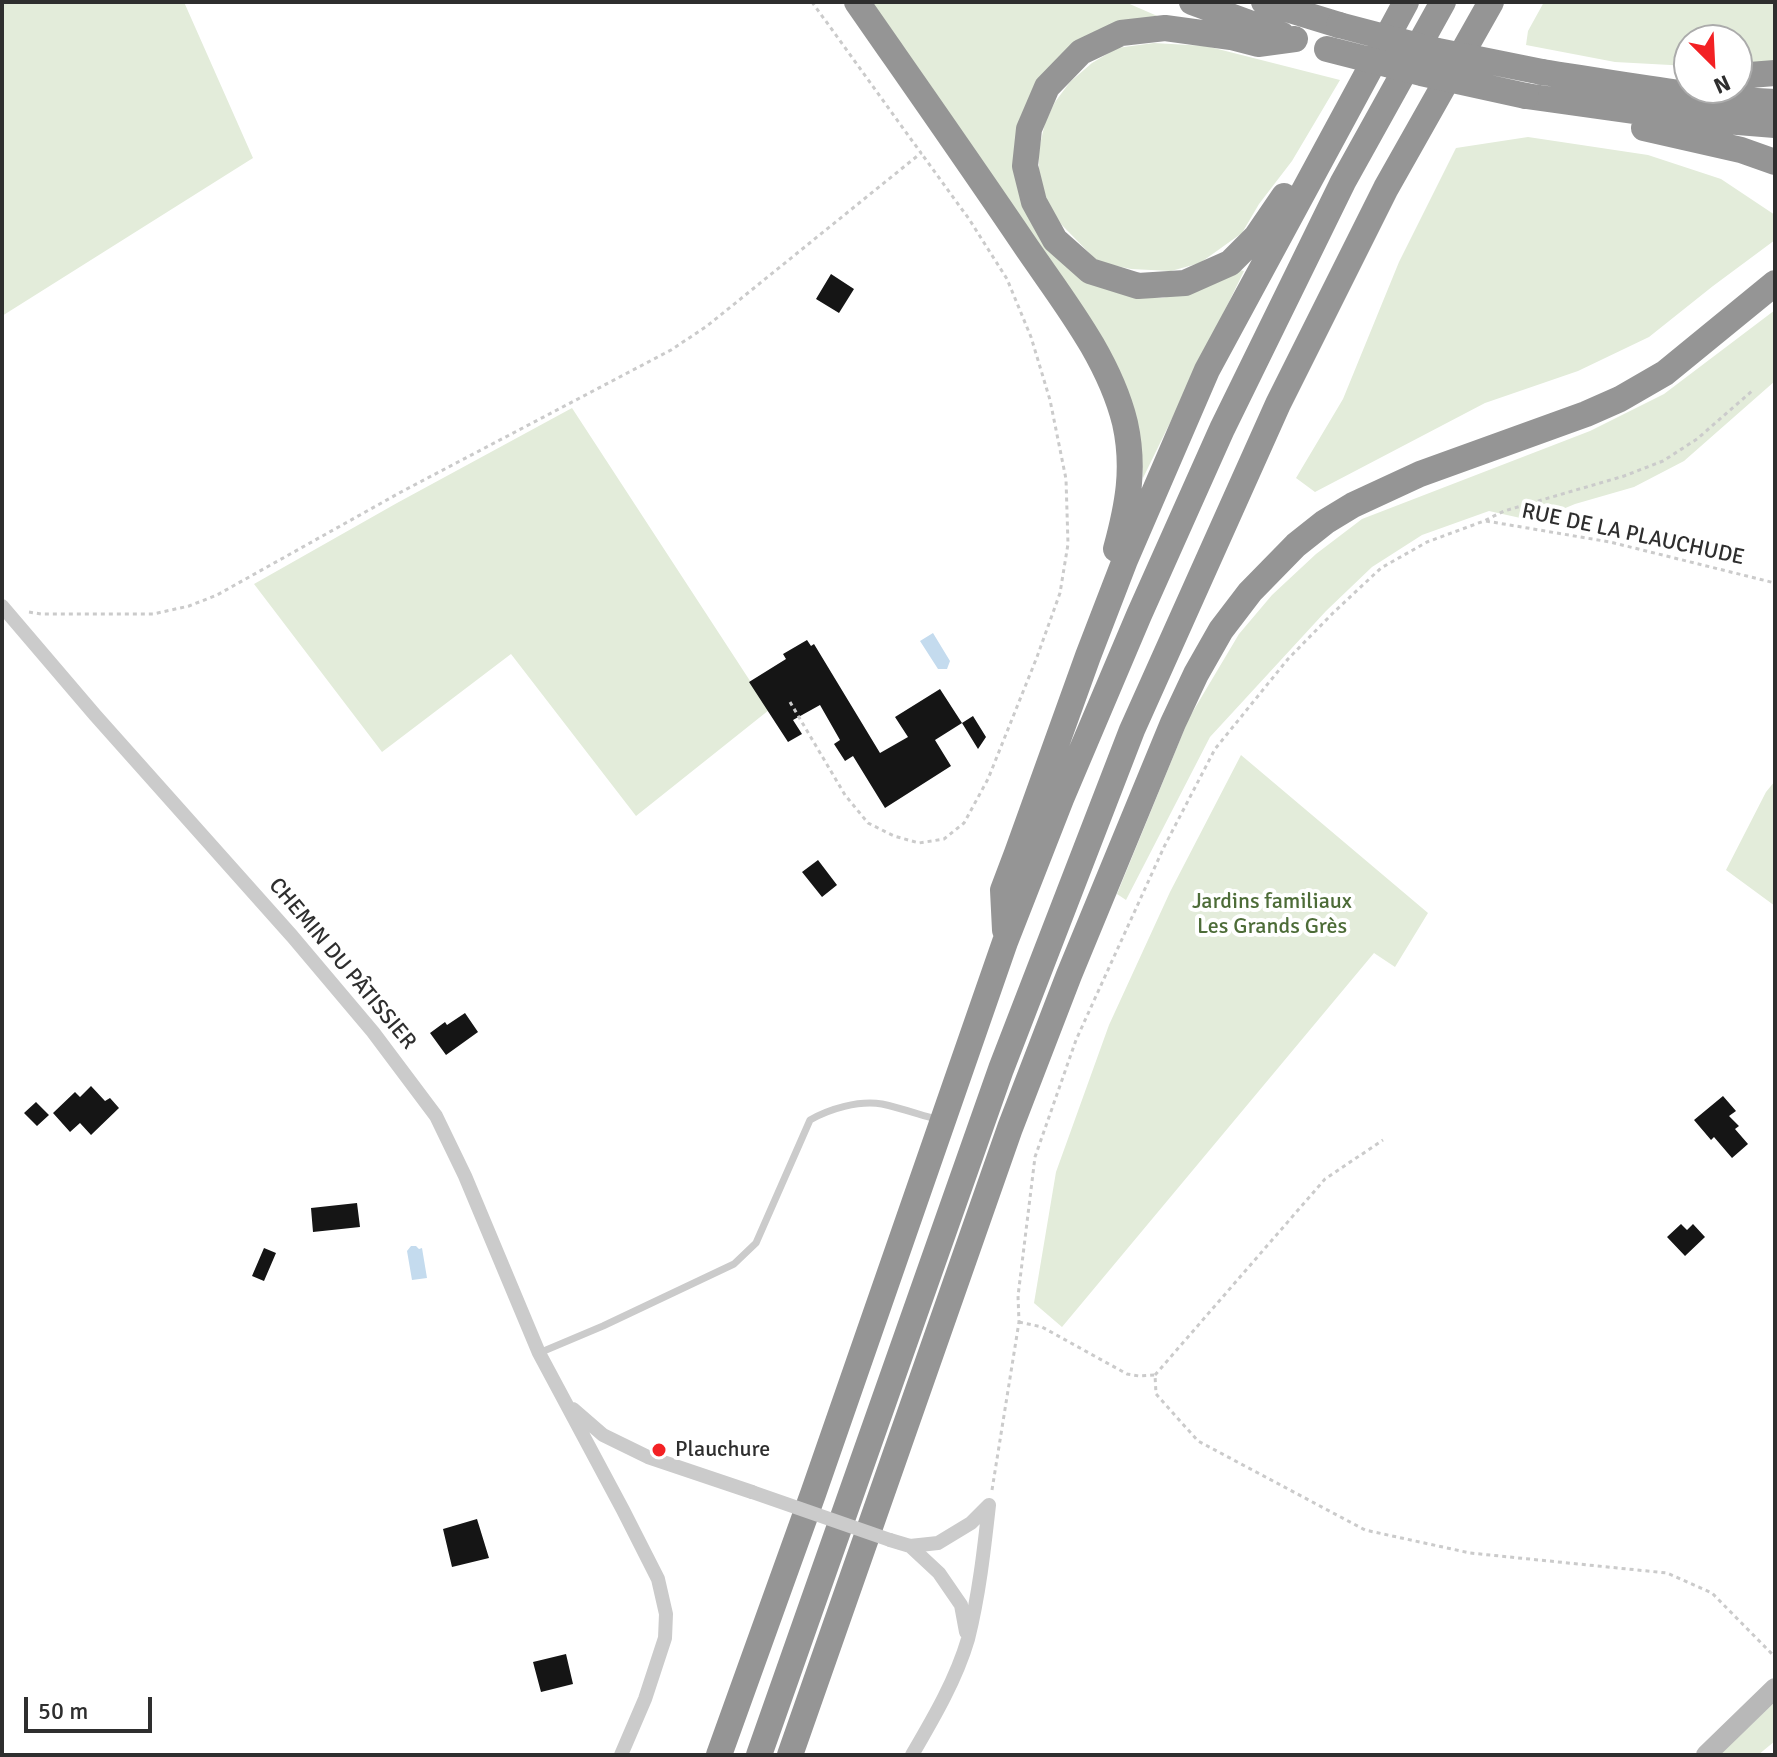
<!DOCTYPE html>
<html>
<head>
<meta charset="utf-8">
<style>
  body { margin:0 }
  #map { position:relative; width:1777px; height:1757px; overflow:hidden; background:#fff; font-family:Signika,sans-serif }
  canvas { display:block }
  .frame { position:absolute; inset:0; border:4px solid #2e2e2e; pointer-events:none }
  .north { position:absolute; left:1673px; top:24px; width:80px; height:80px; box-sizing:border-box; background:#fff; border:2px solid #ababab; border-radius:50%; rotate:156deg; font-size:22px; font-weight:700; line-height:32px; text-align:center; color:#2e2e2e }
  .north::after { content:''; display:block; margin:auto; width:28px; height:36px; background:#f32124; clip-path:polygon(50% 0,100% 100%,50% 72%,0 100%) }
  .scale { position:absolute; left:24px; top:1697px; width:128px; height:36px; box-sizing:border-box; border:4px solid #2e2e2e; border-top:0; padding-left:10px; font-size:24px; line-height:28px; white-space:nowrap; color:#2e2e2e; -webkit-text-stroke:6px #fff; paint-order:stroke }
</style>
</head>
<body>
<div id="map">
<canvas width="1777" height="1757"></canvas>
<div class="frame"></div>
<div class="north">N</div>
<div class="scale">50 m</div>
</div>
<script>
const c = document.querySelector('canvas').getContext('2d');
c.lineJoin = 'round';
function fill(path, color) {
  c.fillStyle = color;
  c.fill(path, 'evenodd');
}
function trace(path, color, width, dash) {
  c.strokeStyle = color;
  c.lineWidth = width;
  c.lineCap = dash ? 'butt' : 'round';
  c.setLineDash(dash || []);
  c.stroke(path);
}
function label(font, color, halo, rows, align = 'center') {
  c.font = font + ' Signika,sans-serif';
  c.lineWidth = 8;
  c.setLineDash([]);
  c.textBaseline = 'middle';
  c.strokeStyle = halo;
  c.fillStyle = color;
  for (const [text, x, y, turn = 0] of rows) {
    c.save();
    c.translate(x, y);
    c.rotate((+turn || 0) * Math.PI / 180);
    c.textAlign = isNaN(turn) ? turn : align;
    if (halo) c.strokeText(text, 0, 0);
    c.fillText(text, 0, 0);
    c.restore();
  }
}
fill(new Path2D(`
  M 2,2 L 184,2 L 253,158 L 2,316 Z
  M 867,2 L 1125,2 L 1162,18 L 1052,65 L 1024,209 L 1134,296 L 1162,298 L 1190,292 L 1235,269 L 1244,271 L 1143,478 L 1140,438 Z
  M 1544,2 L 1775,2 L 1775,64 L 1737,66 L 1737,40 L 1689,40 L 1689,66 L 1615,62 L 1526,45 L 1528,31 Z
  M 1154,43 L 1206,46 L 1340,80 L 1292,161 L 1259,204 L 1242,233 L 1200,263 L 1171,271 L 1131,269 L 1098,262 L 1060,223 L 1048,202 L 1039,179 L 1039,149 L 1045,123 L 1055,102 L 1070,82 L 1092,63 L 1117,48 Z
  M 1528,137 L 1648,155 L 1721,179 L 1775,215 L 1775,240 L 1713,286 L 1649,337 L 1578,371 L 1485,403 L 1315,492 L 1296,478 L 1343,399 L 1399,262 L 1456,148 Z
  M 1775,310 L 1775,381 L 1684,461 L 1634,487 L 1575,504 L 1534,521 L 1489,511 L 1422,535 L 1372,567 L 1326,611 L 1210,737 L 1126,900 L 1117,894 L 1189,718 L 1239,634 L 1272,595 L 1316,554 L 1362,519 L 1590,431 L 1664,394 Z
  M 572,408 L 769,710 L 636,816 L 511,654 L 382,752 L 254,584 L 397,503 Z
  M 1241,755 L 1428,913 L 1395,967 L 1374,953 L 1062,1327 L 1034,1303 L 1056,1172 L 1109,1025 L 1170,892 Z
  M 1775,781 L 1775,906 L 1726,870 L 1766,792 Z
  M 1775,1702 L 1775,1741 L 1758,1755 L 1719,1755 Z`), '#e3ecda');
fill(new Path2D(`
  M 933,633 L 950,661 L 947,669 L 938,669 L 920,641 Z
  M 411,1246 L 416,1246 L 419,1249 L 422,1248 L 427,1278 L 412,1280 L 407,1251 Z`), '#c4dbee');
fill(new Path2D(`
  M 831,274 L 854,289 L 839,313 L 816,299 Z
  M 807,640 L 811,646 L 814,644 L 880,753 L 908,737 L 895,717 L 940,689 L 962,723 L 935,740 L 951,766 L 885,808 L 853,756 L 845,761 L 834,744 L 840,740 L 820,705 L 793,720 L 802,734 L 788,742 L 749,682 L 786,659 L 783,654 Z
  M 973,716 L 986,737 L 978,749 L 962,723 Z
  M 818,860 L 837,885 L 822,897 L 802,872 Z
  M 465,1013 L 478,1032 L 446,1055 L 430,1033 L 445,1022 L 447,1025 Z
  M 91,1086 L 105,1101 L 110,1098 L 119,1108 L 91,1135 L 80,1123 L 70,1132 L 53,1113 L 75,1092 L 80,1097 Z
  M 1723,1096 L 1736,1111 L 1729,1116 L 1739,1126 L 1735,1129 L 1748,1144 L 1732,1158 L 1714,1137 L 1711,1140 L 1694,1120 Z
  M 36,1102 L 49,1115 L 37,1126 L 24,1113 Z
  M 357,1203 L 360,1227 L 313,1232 L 311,1208 Z
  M 1681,1224 L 1687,1230 L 1693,1224 L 1705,1237 L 1685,1256 L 1667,1237 Z
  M 264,1248 L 276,1253 L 264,1281 L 252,1276 Z
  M 477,1519 L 489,1558 L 452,1567 L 443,1529 Z
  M 566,1654 L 573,1684 L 541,1692 L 533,1662 Z`), '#151515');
trace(new Path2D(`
  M 1486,521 L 1610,542 L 1775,583
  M 29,612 L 41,614 L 153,614 L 189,606 L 217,595 L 401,492 L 671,350 L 707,326 L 921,153 L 812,2
  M 790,702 L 845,795 L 868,823 L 894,836 L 919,843 L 944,839 L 964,823 L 988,779 L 1037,657 L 1060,593 L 1068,544 L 1066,479 L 1050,400 L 1031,337 L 1007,279 L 969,219 L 921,153
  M 1019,1322 L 1042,1327 L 1127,1374 L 1139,1376 L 1155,1375 L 1156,1394 L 1198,1441 L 1365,1530 L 1470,1553 L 1667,1573 L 1712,1593 L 1775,1657
  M 1155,1375 L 1325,1179 L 1383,1140
  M 992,1490 L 1019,1322 L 1018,1296 L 1035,1157 L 1076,1040 L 1164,847 L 1215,749 L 1288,659 L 1333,613 L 1381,568 L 1427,542 L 1484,521 L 1504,511 L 1624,476 L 1663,461 L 1697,439 L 1752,391`), '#cbcbcb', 3, [4, 4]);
trace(new Path2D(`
  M 539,1353 L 603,1326 L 734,1264 L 756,1243 L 810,1120 C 829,1109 859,1100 882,1104 C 900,1108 918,1114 936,1119`), '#cbcbcb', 7);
trace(new Path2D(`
  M 2,606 L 95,715 L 292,936 L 373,1032 L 436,1116 L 465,1176 L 539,1353 L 623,1510 L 658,1579 L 666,1614 L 665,1638 L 645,1699 L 621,1755
  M 573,1409 L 603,1435 L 648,1457 L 752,1492
  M 890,1540 L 910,1546 L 939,1573 L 961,1605 L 966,1632
  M 910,1546 L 938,1543 L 971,1523 L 989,1505
  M 912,1755 C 933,1719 956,1680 968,1639 C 979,1595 984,1550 989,1505`), '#cbcbcb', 14);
trace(new Path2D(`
  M 1706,1755 L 1775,1688`), '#b8b8b8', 20);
trace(new Path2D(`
  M 857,2 C 914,84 971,165 1027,248 C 1064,302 1109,358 1125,423 C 1135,468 1128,505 1116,549
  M 1192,2 L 1282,35
  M 1264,2 L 1339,25
  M 1542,72 C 1619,84 1696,98 1775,102
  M 1737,76 L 1775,73
  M 1526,96 L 1676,117 L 1775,125
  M 1644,128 L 1741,150 L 1775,162
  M 1284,196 L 1256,237 L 1230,263 L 1185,283 L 1138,286 L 1090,271 L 1055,240 L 1034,202 L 1025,166 L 1029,129 L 1047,87 L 1081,52 L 1121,33 L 1165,28 L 1231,37 L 1258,44 L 1295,39
  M 1005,930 L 1003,890 L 1017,853 L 1088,656 L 1125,560 L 1207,370 L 1406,2
  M 719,1755 L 813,1494 L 1005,942 L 1061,799 L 1139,615 L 1222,429 L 1343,182 L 1443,2
  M 759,1755 L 1001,1069 L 1132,730 L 1278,404 L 1386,188 L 1491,2
  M 790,1755 L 1010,1128 L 1069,975 L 1173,723 L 1196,674 L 1221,630 L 1250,592 L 1296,545 L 1325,522 L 1353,505 L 1420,474 L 1586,414 L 1620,399 L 1665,373 L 1775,283`), '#959595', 26);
trace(new Path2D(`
  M 752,1492 L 890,1540`), '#cbcbcb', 14);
trace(new Path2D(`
  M 1339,25 L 1438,51 L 1542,72
  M 1327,49 L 1421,73 L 1526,96`), '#959595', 26);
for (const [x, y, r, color] of [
  [659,1450,8,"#f32124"]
]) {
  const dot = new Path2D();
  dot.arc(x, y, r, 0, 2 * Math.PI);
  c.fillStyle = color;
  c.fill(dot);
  trace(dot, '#fff', 3);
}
label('22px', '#2e2e2e', '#fff', [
  ["RUE DE LA PLAUCHUDE",1633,535,12],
  ["CHEMIN DU PÂTISSIER",342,964,50]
]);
label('22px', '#4d6c38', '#fff', [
  ["Jardins familiaux",1272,902],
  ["Les Grands Grès",1272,927]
]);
label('22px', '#2e2e2e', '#fff', [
  ["Plauchure",675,1450]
], 'left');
</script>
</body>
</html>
